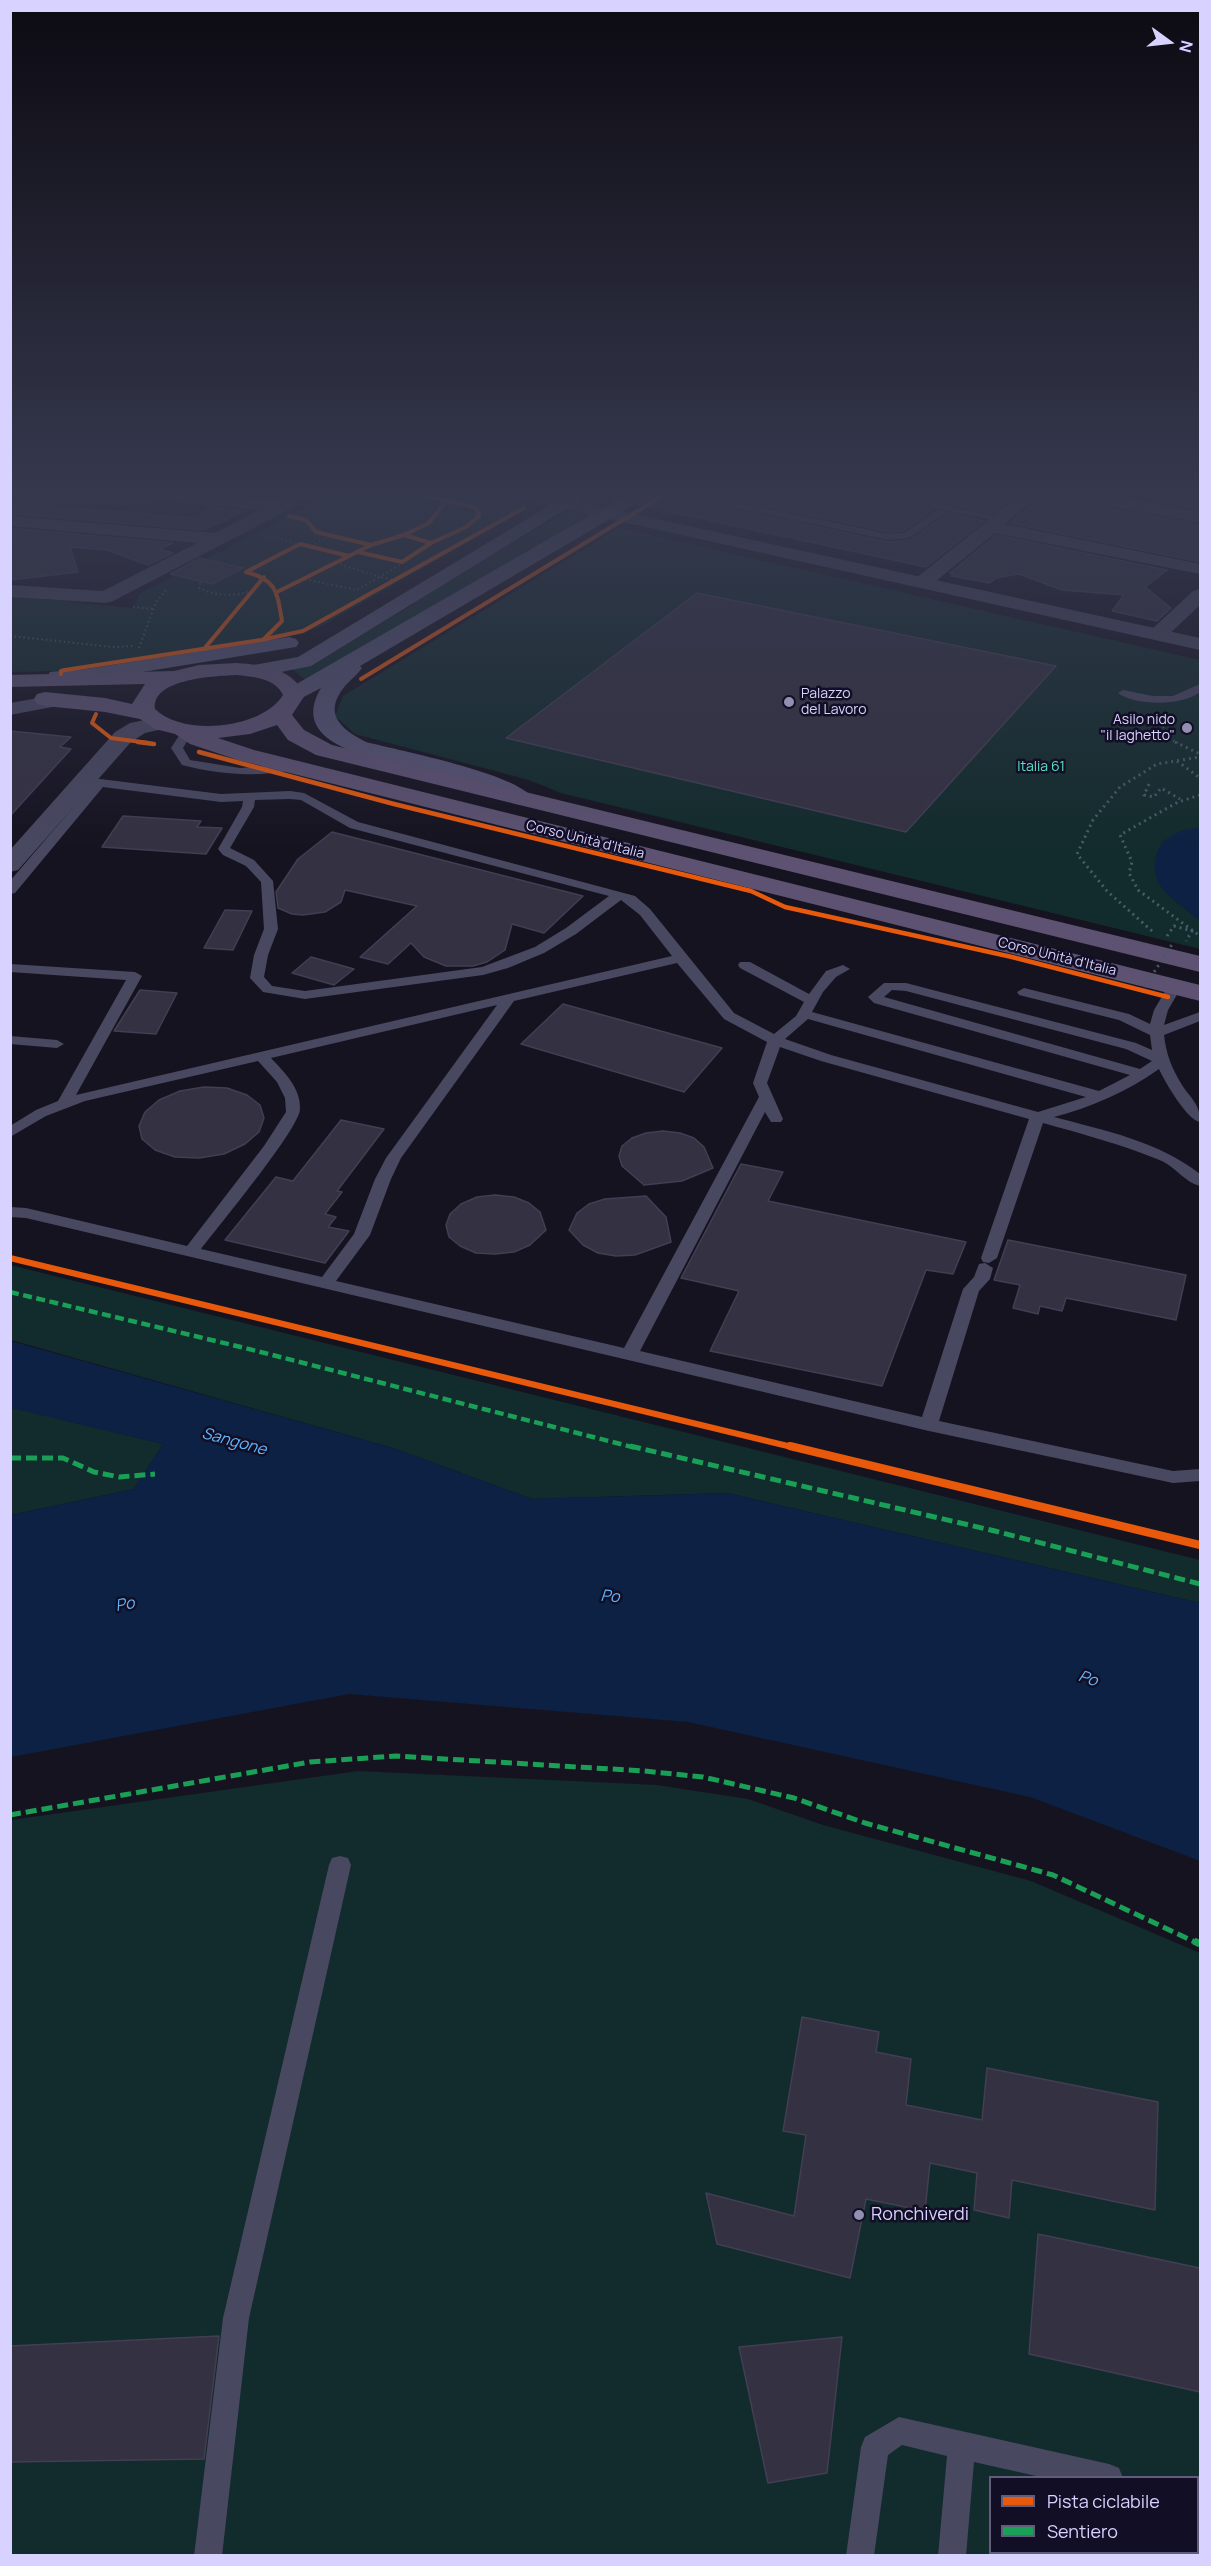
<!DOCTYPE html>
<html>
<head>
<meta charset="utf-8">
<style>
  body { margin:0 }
  #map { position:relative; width:1211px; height:2566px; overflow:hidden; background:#161320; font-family:Manrope,sans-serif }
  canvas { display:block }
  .frame { position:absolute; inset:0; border:12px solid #d7d2ff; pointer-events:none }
  .legend { position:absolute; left:989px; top:2476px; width:210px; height:78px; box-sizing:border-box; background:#120e25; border:2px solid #615c7c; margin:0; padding:8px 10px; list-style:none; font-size:18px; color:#d7d2ff }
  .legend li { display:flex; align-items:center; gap:12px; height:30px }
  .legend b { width:30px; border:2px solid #615c7c }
  .north { position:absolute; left:1139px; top:12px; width:60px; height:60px; -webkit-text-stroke:4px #120e25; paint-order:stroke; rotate:105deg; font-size:16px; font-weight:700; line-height:24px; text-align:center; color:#d7d2ff }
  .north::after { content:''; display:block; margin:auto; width:21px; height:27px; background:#d7d2ff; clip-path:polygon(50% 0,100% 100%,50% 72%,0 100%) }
</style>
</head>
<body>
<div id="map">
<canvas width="1211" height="2566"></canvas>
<div class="frame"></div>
<ul class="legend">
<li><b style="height:8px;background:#e8590c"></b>Pista ciclabile</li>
<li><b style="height:8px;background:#1a9f57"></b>Sentiero</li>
</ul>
<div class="north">N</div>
</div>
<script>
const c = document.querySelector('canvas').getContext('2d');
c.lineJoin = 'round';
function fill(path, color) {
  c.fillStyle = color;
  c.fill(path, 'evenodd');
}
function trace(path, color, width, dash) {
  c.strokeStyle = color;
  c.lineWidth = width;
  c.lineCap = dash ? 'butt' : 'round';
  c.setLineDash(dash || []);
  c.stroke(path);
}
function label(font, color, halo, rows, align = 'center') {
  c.font = font + ' Manrope,sans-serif';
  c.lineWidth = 5;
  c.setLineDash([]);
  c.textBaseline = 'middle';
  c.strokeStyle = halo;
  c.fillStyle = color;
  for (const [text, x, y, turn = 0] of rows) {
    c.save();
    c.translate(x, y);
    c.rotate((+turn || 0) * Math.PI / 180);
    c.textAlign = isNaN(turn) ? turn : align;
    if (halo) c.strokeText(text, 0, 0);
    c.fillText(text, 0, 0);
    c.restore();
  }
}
fill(new Path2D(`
  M 330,495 L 465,495 L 526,509 L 318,628 L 275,640 L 61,674 L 53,671 L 11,672 L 11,596 L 133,608 L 139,594 Z
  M 566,512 L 576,512 L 586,517 L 308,682 L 292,669 L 312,664 L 412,605 L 426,592 Z
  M 619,528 L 1200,660 L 1200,949 L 561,793 L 529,780 L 355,734 L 335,716 L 343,696 Z
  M 10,1265 L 1200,1560 L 1200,1603 L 727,1493 L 532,1499 L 393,1448 L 11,1340 Z
  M 11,1407 L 163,1444 L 134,1489 L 11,1515 Z
  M 358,1771 L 657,1785 L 748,1799 L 823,1825 L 1031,1881 L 1200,1953 L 1200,2555 L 11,2555 L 11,1820 ZM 990,2478 L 1198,2478 L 1198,2552 L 990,2552 Z`), '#122b2c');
fill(new Path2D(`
  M 1200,827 L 1200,921 C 1172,897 1140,883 1162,842 L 1180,831 Z
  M 11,1341 L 393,1448 L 532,1499 L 727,1493 L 1200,1603 L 1200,1861 L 1030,1797 L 688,1722 L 349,1694 L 11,1757 L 11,1515 L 134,1489 L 163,1444 L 11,1408 Z`), '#0c2143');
const building = new Path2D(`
  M 649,495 L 736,495 L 727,503 L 732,509 L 889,542 L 910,540 L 948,513 L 984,521 L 926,567 L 638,505 Z
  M 752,495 L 875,495 L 933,510 L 903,531 L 889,532 L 745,502 Z
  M 908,495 L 978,495 L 1010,500 L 993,514 Z
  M 1044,495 L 1200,525 L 1200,562 L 1010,523 Z
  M 1197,495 L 1200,495 L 1200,510 L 1159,502 L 1166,496 L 1189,499 Z
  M 10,503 L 197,518 L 208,507 L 245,511 L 203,530 L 10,514 Z
  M 10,528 L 173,543 L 159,549 L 173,553 L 148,565 L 107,550 L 70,547 L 78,572 L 10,580 Z
  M 996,535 L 1167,570 L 1145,587 L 1171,608 L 1157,621 L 1112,611 L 1124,595 L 1062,590 L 1019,574 L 996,578 L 990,583 L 951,576 L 954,574 L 950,573 Z
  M 200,558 L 243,568 L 212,584 L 170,574 Z
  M 697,593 L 1056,666 L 906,832 L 506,738 Z
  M 10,731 L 71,737 L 60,747 L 71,749 L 10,816 Z
  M 123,816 L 201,821 L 197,827 L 222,828 L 206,854 L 102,847 Z
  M 332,832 L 583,896 L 544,933 L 512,924 L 505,950 L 487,962 L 473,966 L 446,966 L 424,957 L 411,943 L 388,964 L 360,957 L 417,906 L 345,890 L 341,902 L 325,912 L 303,915 L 292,914 L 278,908 L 276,892 L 298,859 Z
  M 225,910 L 252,911 L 233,950 L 204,948 Z
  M 311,957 L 354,969 L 334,985 L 292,973 Z
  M 140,990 L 177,993 L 156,1034 L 114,1031 Z
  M 563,1004 L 722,1048 L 684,1092 L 521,1044 Z
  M 204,1087 L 227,1088 L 247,1095 L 260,1105 L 264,1118 L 259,1132 L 245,1144 L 224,1154 L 199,1158 L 175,1157 L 155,1150 L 142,1139 L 139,1126 L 145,1112 L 159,1100 L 180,1091 Z
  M 341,1120 L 384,1129 L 337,1191 L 342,1192 L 325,1214 L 336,1217 L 328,1227 L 349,1231 L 325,1263 L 225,1240 L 276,1177 L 293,1181 Z
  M 663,1131 L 680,1133 L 694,1138 L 704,1147 L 713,1168 L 682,1181 L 644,1185 L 622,1166 L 619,1156 L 622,1146 L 632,1138 L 646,1133 Z
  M 741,1164 L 783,1172 L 768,1201 L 966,1242 L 953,1274 L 926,1270 L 882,1386 L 710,1351 L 739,1291 L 681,1278 Z
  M 495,1195 L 514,1197 L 529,1203 L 540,1212 L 546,1230 L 530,1245 L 514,1252 L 495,1254 L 476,1253 L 460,1246 L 449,1237 L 446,1225 L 450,1214 L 461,1204 L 477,1197 Z
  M 646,1196 L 666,1217 L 671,1242 L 635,1255 L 616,1256 L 598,1253 L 583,1245 L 569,1230 L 577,1213 L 589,1204 L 605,1199 Z
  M 1008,1240 L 1186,1275 L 1176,1320 L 1066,1298 L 1062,1311 L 1040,1306 L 1038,1314 L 1013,1308 L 1020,1285 L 994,1280 Z
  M 802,2017 L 879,2032 L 876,2052 L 911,2059 L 906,2105 L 982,2120 L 987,2068 L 1158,2102 L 1155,2210 L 1012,2180 L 1009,2218 L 974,2210 L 977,2173 L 930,2163 L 925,2211 L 866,2199 L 850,2278 L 717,2244 L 706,2193 L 794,2216 L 806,2135 L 783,2131 Z
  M 1038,2234 L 1200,2268 L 1200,2392 L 1029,2354 Z
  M 219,2336 L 204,2459 L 10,2462 L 10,2346 Z
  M 842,2337 L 827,2473 L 768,2483 L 739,2347 Z`);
fill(building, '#343142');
trace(building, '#423e54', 1.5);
trace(new Path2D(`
  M 480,513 L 515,508
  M 298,518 L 310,523 L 316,532 L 370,544
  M 268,536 L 299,544
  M 430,543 L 404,535 L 430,523 L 444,502
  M 311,546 L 331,536
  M 358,552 L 402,562 L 431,543 L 466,527 L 479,516 L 477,509 L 471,506 L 422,495
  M 336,563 L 380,577 L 402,563
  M 305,579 L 356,590 L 380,577 L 396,580
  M 200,583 L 199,588 C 216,596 233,597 251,591
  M 277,592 L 371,545 L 404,535
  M 133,607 L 153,609
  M 280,624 L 282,621 C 277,592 277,580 246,572 L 300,544 L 349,556
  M 305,630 L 390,583
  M 216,634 L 264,577
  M 10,636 L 112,647 L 134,646
  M 139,648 L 156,602 L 167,589
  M 1156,715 L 1171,740 L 1178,743`), '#4b5a69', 2, [1.5, 3]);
trace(new Path2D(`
  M 1175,742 L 1200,754
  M 1177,761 L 1200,778
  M 1149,784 L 1144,795 L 1154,797 L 1161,788 L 1180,799
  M 1200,795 L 1178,802 L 1120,835 L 1132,862 L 1129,873 L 1138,890 L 1200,936
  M 1152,931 L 1107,891 L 1077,854 L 1093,820 L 1120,787 L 1157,764 L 1200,757
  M 1167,936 L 1174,926 L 1192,931 L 1186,941`), '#4b5a69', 3, [2, 4]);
fill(new Path2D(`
  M 740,495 L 750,495 L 740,503 L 889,534 L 904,533 L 939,509 L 877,495 L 896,495 L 1007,519 L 1002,522 L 948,511 L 909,538 L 889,540 L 732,507 L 729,503 Z
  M 1200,684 L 1200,692 C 1183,706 1135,706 1118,693 L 1123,690 L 1153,696 L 1173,696 Z
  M 186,730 L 192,733 L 183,748 L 190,760 L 240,768 L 294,764 L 300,767 L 294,770 C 256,777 220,775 182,765 L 171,748 L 182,731 Z
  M 84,777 L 221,794 L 290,791 L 304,793 L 358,822 L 635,896 L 650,909 L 734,1013 L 774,1034 L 796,1016 L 804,1002 L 740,968 L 738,965 L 740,962 L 750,962 L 809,994 L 826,971 L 843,965 L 850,969 L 836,977 L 823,992 L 812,1012 L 1099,1091 L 1130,1075 L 874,1003 L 868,997 L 884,983 L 906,983 L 1136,1043 L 1152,1050 L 1150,1035 L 1119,1020 L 1019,995 L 1017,992 L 1024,988 L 1129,1014 L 1150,1024 L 1154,1010 L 1170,983 L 1180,983 L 1182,986 L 1168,1010 L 1164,1025 L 1200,1012 L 1200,1021 L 1164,1035 C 1166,1054 1172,1069 1182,1085 C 1192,1100 1200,1104 1200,1122 C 1187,1120 1165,1082 1159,1069 C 1128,1091 1092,1107 1054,1117 C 1106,1131 1158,1141 1200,1174 L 1200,1186 C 1186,1183 1175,1167 1162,1161 C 1123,1145 1083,1134 1043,1123 L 997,1258 L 989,1263 L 983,1262 L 981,1258 L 1029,1119 L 821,1061 L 780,1047 L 767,1083 L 783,1119 L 781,1122 L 771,1122 L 765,1112 L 640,1351 L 922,1417 L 963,1289 L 974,1277 L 979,1264 L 985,1263 L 993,1268 L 990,1279 L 979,1291 L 939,1421 L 1173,1471 L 1200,1469 L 1200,1481 L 1173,1483 L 929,1431 L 26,1218 L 10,1217 L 10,1207 L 26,1208 L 187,1246 L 264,1146 L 286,1112 L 285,1098 L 277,1082 L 258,1061 L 85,1101 L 46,1116 L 10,1137 L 10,1126 L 36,1110 L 58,1101 L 126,980 L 10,972 L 10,964 L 135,972 L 142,976 L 76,1095 L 672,956 L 640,915 L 621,900 L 576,934 L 544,953 L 508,968 L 483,975 L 305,999 L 263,992 L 250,978 L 254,955 L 264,929 L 261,882 L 246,866 L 223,855 L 218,849 L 242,807 L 243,801 L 221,802 L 103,787 L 15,893 L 10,894 L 10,881 L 92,785 L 80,783 L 80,779 ZM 290,799 L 301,800 L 350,828 L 609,896 L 566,928 L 535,947 L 482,967 L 305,991 L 272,986 L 264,977 L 268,955 L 278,929 L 273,881 L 254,860 L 230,848 L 254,807 L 255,800 ZM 677,963 L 724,1019 L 767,1042 L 753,1083 L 759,1097 L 624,1348 L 336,1281 L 370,1235 L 391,1179 L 401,1158 L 514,1001 ZM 892,990 L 906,991 L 1126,1049 L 1152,1061 L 1140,1069 L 884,997 ZM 497,1005 L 386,1158 L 375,1179 L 354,1234 L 322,1277 L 201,1249 C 217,1228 300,1128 300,1109 C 301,1088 284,1072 271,1058 ZM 808,1019 L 1086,1097 L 1038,1112 L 831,1055 L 785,1039 Z
  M 10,1036 L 57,1040 L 64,1044 L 57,1048 L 10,1044 Z
  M 340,1856 L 348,1858 L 351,1865 L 249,2318 L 222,2556 L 194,2556 L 223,2318 L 329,1865 L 332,1858 Z
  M 899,2417 L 1109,2464 L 1119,2468 L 1123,2478 L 1045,2478 L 974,2462 L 966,2556 L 938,2556 L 947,2456 L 902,2445 L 888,2455 L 874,2556 L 846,2556 L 861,2447 L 865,2437 Z
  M 1198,2483 L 1200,2483 L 1200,2511 L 1198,2511 Z
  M 1049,2552 L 1077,2552 L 1077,2556 L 1049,2556 Z
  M 1150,2552 L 1178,2552 L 1178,2556 L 1150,2556 Z`), '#494861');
fill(new Path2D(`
  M 152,495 L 214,495 L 276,501 L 288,495 L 310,495 L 286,511 L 113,601 L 106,603 L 10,597 L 10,585 L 103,591 L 197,543 L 10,526 L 10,516 L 215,533 L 259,510 L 160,500 Z
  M 519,495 L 551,495 L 572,500 L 575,504 L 572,508 L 566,509 L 521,499 Z
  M 1020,495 L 1039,495 L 1005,524 L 1200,564 L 1200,574 L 995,533 L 930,586 L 916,586 L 914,582 L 916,578 Z
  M 1200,589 L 1200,605 L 1165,638 L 1151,638 L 1148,634 L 1151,630 L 1193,591 Z
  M 61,694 L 68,696 L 71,700 L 68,704 L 10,715 L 10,703 Z
  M 159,717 L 167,718 L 170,723 L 167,728 L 145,733 L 131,742 L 18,870 L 10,872 L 10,850 L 115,732 L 130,723 Z`), '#494861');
fill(new Path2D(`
  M 1072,495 L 1110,495 L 1200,512 L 1200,523 L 1081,500 L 1075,499 Z
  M 566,499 L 1200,638 L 1200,650 L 560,508 L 557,504 L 560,500 Z`), '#494861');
fill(new Path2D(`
  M 567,495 L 589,495 L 311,666 L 256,677 L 248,676 L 245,671 L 248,666 L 298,657 Z
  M 625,495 L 647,495 L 644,499 L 360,666 L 362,668 C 357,675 350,680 345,686 C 322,714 341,729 366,742 C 401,751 516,773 534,799 L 530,804 C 510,809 494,790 475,785 C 452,779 428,773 404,766 C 369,757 288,743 321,688 L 294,702 L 286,700 L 283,695 L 286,690 Z
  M 289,637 L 296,639 L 299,643 L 296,647 L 87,681 L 58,683 L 50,682 L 47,677 L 50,672 L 87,669 Z`), '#575474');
fill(new Path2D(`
  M 237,663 C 264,665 292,668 305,695 L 292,715 L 304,730 L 332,745 L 1200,956 L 1200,972 L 316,755 L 288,740 L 277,725 L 250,734 L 218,738 L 254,750 L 1200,985 L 1200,1001 L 238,760 L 190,744 L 175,734 L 155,729 L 140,719 L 105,712 L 45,706 L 37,704 L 34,699 L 37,694 L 45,692 L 105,698 L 132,704 L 145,684 L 10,687 L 10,675 L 174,671 L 199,665 ZM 237,675 C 254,677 275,678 283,695 C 262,729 183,737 155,709 C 151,678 217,676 237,675 Z`), '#5d5272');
trace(new Path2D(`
  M 1141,992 L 1173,943`), '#4b5a69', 3, [2, 4]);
trace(new Path2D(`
  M 10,1292 L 245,1348 L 636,1448`), '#1a9f57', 4.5, [9, 4.5]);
trace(new Path2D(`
  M 630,1446 L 995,1531 L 1200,1584
  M 10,1458 L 63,1458 L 94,1472 L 119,1477 L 155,1474
  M 10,1815 L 310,1762 L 396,1756 L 644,1771 L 703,1777 L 794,1798 L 865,1823 L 1053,1875 L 1197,1943`), '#1a9f57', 5, [11, 5]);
trace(new Path2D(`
  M 1194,1941 L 1200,1944`), '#1a9f57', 7, [14, 7]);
trace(new Path2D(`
  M 289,516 L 306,520 L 316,532 L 371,545
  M 431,543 L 404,535 L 429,523 L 446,501
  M 358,552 L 402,562 L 431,543 L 466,527 L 479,516 L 477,509 L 471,506 L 422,495
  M 277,592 L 371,545 L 404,535
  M 264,639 L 282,621 C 277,592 277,580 246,572 L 300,544 L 349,556
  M 204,649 L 264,577
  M 61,674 L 61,671 L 65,670 L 261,640 L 303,631 L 524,508
  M 361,679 L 664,495
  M 96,714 L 92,723 L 111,738 L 149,743`), '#e8590c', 4);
trace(new Path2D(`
  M 138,742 L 154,744
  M 199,752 L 394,804 L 751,891 L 785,907 L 1012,957 L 1168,997`), '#e8590c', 4.5);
trace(new Path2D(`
  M 10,1258 L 796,1448`), '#e8590c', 6);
trace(new Path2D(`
  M 790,1446 L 1200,1545`), '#e8590c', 8);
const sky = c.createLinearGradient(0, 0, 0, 854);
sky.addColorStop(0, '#0c0a12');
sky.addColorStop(0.58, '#36394e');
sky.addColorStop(1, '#36394e00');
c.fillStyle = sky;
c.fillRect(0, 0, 1211, 854);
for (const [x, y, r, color] of [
  [789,702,6,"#938fb1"],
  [1187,728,6,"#938fb1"],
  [859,2215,6,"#938fb1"]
]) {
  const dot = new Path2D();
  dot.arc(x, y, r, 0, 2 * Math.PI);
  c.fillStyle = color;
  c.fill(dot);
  trace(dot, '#120e25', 2);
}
label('14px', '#d7d2ff', '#120e25', [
  ["Palazzo",801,694],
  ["del Lavoro",801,710],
  ["Asilo nido",1175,720,"right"],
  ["\"il laghetto\"",1175,736,"right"]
], 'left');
label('14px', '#5be2bf', '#120e25', [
  ["Italia 61",1041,767]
]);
label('14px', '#d7d2ff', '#120e25', [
  ["Corso Unità d'Italia",585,840,14],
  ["Corso Unità d'Italia",1057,957,14]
]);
label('italic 16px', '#60b7ff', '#120e25', [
  ["Sangone",234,1442,15],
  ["Po",610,1597,4],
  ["Po",125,1605,-11],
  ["Po",1088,1679,19]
]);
label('18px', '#d7d2ff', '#120e25', [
  ["Ronchiverdi",871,2215]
], 'left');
</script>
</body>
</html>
